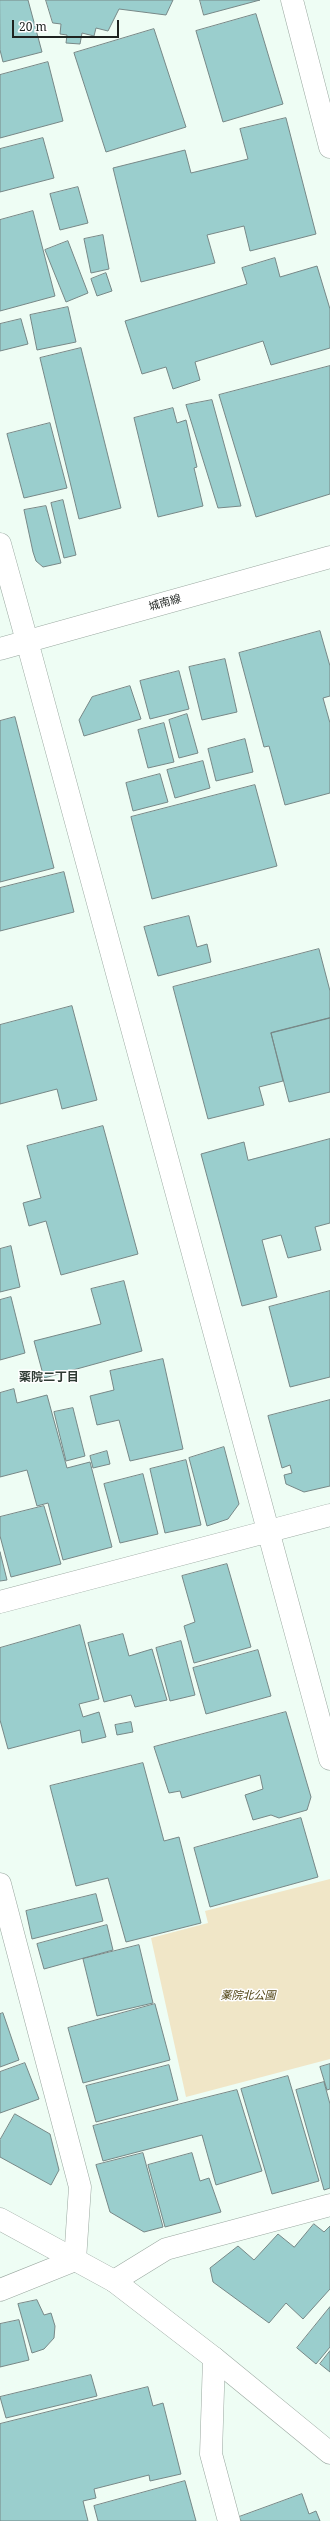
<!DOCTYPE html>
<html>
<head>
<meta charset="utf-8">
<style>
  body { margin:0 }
  #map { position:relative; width:330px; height:2521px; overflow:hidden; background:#eefdf4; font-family:"Noto Serif",serif }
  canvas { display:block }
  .scale { position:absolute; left:12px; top:20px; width:107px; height:18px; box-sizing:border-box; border:2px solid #1e2320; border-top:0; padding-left:5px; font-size:12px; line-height:14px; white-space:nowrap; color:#1e2320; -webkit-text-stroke:3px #fff; paint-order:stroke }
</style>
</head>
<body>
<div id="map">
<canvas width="330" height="2521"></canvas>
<div class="scale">20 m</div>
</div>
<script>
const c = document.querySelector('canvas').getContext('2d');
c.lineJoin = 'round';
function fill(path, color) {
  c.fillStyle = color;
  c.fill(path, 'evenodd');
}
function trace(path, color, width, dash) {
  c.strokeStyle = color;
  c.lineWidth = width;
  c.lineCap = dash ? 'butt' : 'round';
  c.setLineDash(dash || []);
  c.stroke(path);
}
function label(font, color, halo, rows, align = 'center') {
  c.font = font + ' "Noto Serif","Noto Sans JP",serif';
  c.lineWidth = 3;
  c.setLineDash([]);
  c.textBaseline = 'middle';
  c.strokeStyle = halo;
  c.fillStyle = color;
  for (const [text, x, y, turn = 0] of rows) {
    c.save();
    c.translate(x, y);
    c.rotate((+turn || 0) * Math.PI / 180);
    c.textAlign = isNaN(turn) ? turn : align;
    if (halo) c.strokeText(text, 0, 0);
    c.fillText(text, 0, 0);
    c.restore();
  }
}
fill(new Path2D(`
  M 330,1879 L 330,2059 L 186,2097 L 151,1938 L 208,1923 L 205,1911 Z`), '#f0e6c7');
const building = new Path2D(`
  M 0,0 L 28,0 L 42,52 L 3,62 L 0,50 Z
  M 46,0 L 173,0 L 166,15 L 119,9 L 108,31 L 96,28 L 94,36 L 82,33 L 80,44 L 66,43 L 67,35 L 60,34 L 61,24 L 53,23 Z
  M 200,0 L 260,0 L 204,15 Z
  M 256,14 L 283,104 L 223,122 L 196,31 Z
  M 154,29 L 186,127 L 106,152 L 74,53 Z
  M 48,62 L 63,121 L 0,138 L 0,75 Z
  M 286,118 L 316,234 L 250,251 L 244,226 L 207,235 L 215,263 L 141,282 L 113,168 L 185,150 L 191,173 L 248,159 L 240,129 Z
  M 43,138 L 54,178 L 0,192 L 0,149 Z
  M 78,187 L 88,223 L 60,230 L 50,194 Z
  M 33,211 L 55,296 L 0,311 L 0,220 Z
  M 103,235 L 109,269 L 91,273 L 84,239 Z
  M 68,241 L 88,293 L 66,302 L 45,250 Z
  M 275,258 L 280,277 L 317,266 L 330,309 L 330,348 L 271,365 L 263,341 L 195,362 L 200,380 L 173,389 L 166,367 L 142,374 L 125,321 L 247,284 L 242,268 Z
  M 106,273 L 112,291 L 97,296 L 91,279 Z
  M 68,307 L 76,342 L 37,350 L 30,315 Z
  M 21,319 L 28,344 L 0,351 L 0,324 Z
  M 81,348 L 121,508 L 79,519 L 40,358 Z
  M 330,366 L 330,494 L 256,517 L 219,395 Z
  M 212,400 L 241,506 L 218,508 L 186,405 Z
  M 173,408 L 177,423 L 186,420 L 197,467 L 194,468 L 203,506 L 158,517 L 134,418 Z
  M 50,423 L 67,488 L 24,498 L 7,434 Z
  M 63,500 L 76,555 L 64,558 L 51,503 Z
  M 46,506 L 61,563 L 43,567 L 36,561 L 33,552 L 24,510 Z
  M 320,631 L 330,666 L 330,696 L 323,698 L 330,723 L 330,793 L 285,805 L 269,746 L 264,747 L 239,653 Z
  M 225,659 L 237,712 L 202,720 L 189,667 Z
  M 179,671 L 189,709 L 150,719 L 140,681 Z
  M 130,686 L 141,719 L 84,736 L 79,720 L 92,697 Z
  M 187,714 L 198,753 L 179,758 L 169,720 Z
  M 15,717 L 54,868 L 0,882 L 0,721 Z
  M 164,723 L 174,762 L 148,768 L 138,730 Z
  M 245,739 L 253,772 L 216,781 L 208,749 Z
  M 203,761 L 210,788 L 175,798 L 167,770 Z
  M 160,774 L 168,802 L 133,811 L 126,783 Z
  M 255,785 L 277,866 L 152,899 L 131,817 Z
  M 64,872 L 74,912 L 0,931 L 0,888 Z
  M 189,916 L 197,947 L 207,944 L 211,962 L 158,976 L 144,927 Z
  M 319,949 L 330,991 L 330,1018 L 271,1033 L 283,1081 L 259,1087 L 264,1105 L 208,1119 L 173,987 Z
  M 72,1006 L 97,1100 L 62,1109 L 57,1089 L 0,1104 L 0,1025 Z
  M 330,1018 L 330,1092 L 289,1102 L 271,1033 Z
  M 103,1126 L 138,1254 L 61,1275 L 46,1221 L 29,1226 L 23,1203 L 41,1198 L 27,1146 Z
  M 330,1139 L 330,1223 L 315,1227 L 321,1250 L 288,1258 L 281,1235 L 262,1240 L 277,1297 L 242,1306 L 201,1154 L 244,1142 L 248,1160 Z
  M 11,1246 L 20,1287 L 0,1292 L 0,1249 Z
  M 124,1281 L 142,1351 L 44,1378 L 34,1341 L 101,1324 L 91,1289 Z
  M 330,1291 L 330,1377 L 290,1387 L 269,1307 Z
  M 11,1297 L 25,1353 L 0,1360 L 0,1300 Z
  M 163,1359 L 183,1449 L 130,1461 L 119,1420 L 97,1425 L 90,1396 L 114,1390 L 110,1371 Z
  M 14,1389 L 17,1403 L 47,1395 L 67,1468 L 90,1462 L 112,1547 L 63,1560 L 48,1503 L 37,1506 L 27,1470 L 0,1477 L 0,1393 Z
  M 330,1400 L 330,1486 L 304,1492 L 286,1484 L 284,1475 L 292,1473 L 290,1465 L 282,1468 L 268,1416 Z
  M 73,1408 L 85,1456 L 66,1461 L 54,1412 Z
  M 224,1447 L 239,1504 L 228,1519 L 207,1526 L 189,1458 Z
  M 107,1451 L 110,1464 L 93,1468 L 90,1456 Z
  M 186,1460 L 201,1525 L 165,1533 L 150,1469 Z
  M 143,1474 L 158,1534 L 120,1543 L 104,1484 Z
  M 44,1506 L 61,1564 L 11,1577 L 0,1536 L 0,1517 Z
  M 0,1552 L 7,1580 L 0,1581 Z
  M 227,1564 L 251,1647 L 194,1663 L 184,1626 L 195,1622 L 182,1576 Z
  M 80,1625 L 99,1699 L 79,1704 L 83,1717 L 99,1712 L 106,1737 L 82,1743 L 80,1730 L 8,1749 L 0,1720 L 0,1648 Z
  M 123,1634 L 129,1656 L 152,1649 L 167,1700 L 135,1707 L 131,1695 L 104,1702 L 88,1643 Z
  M 181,1641 L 195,1695 L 170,1701 L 156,1648 Z
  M 258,1650 L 271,1696 L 206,1714 L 193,1668 Z
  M 286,1712 L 311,1797 L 307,1810 L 279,1818 L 271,1815 L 253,1820 L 245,1795 L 263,1789 L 260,1775 L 182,1798 L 180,1791 L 169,1793 L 154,1747 Z
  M 131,1722 L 133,1732 L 117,1735 L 115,1725 Z
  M 143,1763 L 164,1841 L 179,1837 L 201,1923 L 126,1942 L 108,1878 L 76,1886 L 50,1786 Z
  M 301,1818 L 318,1877 L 210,1907 L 194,1848 Z
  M 96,1894 L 103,1921 L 32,1939 L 26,1911 Z
  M 107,1925 L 113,1950 L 44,1969 L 37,1944 Z
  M 139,1945 L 153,2003 L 97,2016 L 83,1959 Z
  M 155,2004 L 170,2060 L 83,2083 L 68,2028 Z
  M 3,2013 L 19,2060 L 0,2067 L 0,2014 Z
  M 25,2063 L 39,2099 L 0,2113 L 0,2072 Z
  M 330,2064 L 330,2089 L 327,2090 L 320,2067 Z
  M 169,2065 L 178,2100 L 96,2122 L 86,2086 Z
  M 288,2076 L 319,2181 L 272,2194 L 241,2089 Z
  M 324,2082 L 330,2104 L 330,2188 L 324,2190 L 296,2090 Z
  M 237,2090 L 262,2171 L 216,2185 L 202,2135 L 103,2161 L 93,2126 Z
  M 15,2114 L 50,2134 L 59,2170 L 51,2185 L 0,2157 L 0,2140 Z
  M 143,2153 L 163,2227 L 144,2232 L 110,2212 L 96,2165 Z
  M 192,2153 L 200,2181 L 209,2178 L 221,2212 L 165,2227 L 148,2165 Z
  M 314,2224 L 324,2232 L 330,2226 L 330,2289 L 303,2319 L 286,2303 L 269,2323 L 213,2282 L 210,2268 L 238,2246 L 254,2260 L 278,2234 L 294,2247 Z
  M 37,2300 L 44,2315 L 51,2313 L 55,2326 L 54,2338 L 44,2349 L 32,2353 L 18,2304 Z
  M 330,2307 L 330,2347 L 316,2364 L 297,2348 Z
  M 19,2320 L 29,2360 L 0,2367 L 0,2324 Z
  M 330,2351 L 330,2372 L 320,2364 Z
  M 91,2375 L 97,2396 L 6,2418 L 0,2397 Z
  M 148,2387 L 153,2406 L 163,2403 L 181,2474 L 150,2481 L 149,2475 L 94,2489 L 96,2498 L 83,2501 L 88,2521 L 0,2521 L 0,2424 Z
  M 185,2481 L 196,2521 L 98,2521 L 94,2506 Z
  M 302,2494 L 309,2514 L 316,2511 L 320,2521 L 241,2521 L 239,2517 Z`);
fill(building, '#9acecd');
trace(building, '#778887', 1);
const minor = new Path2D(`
  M 292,0 L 330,147
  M 0,544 L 27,641
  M 0,1884 L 80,2187 L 75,2260 L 0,2290
  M 114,2281 L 166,2249 L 330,2205
  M 214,2358 L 211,2454 L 229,2521`);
const tertiary = new Path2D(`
  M 27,641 L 330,1759
  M 0,649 L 330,557
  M 0,1602 L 330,1515`);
const primary = new Path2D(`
  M 0,2219 L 114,2281 L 214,2358 L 330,2453`);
trace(minor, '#9aa8a0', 23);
trace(tertiary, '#9aa8a0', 23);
trace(primary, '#9aa8a0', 23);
trace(minor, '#fff', 22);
trace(tertiary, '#fff', 22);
trace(primary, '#fff', 22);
label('11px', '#1e2320', '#fff', [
  ["城南線",165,603,-16]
]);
label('italic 11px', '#514414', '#fff', [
  ["薬院北公園",248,1996]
]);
label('bold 12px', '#2e3a33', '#fff', [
  ["薬院二丁目",49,1378]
]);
</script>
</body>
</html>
